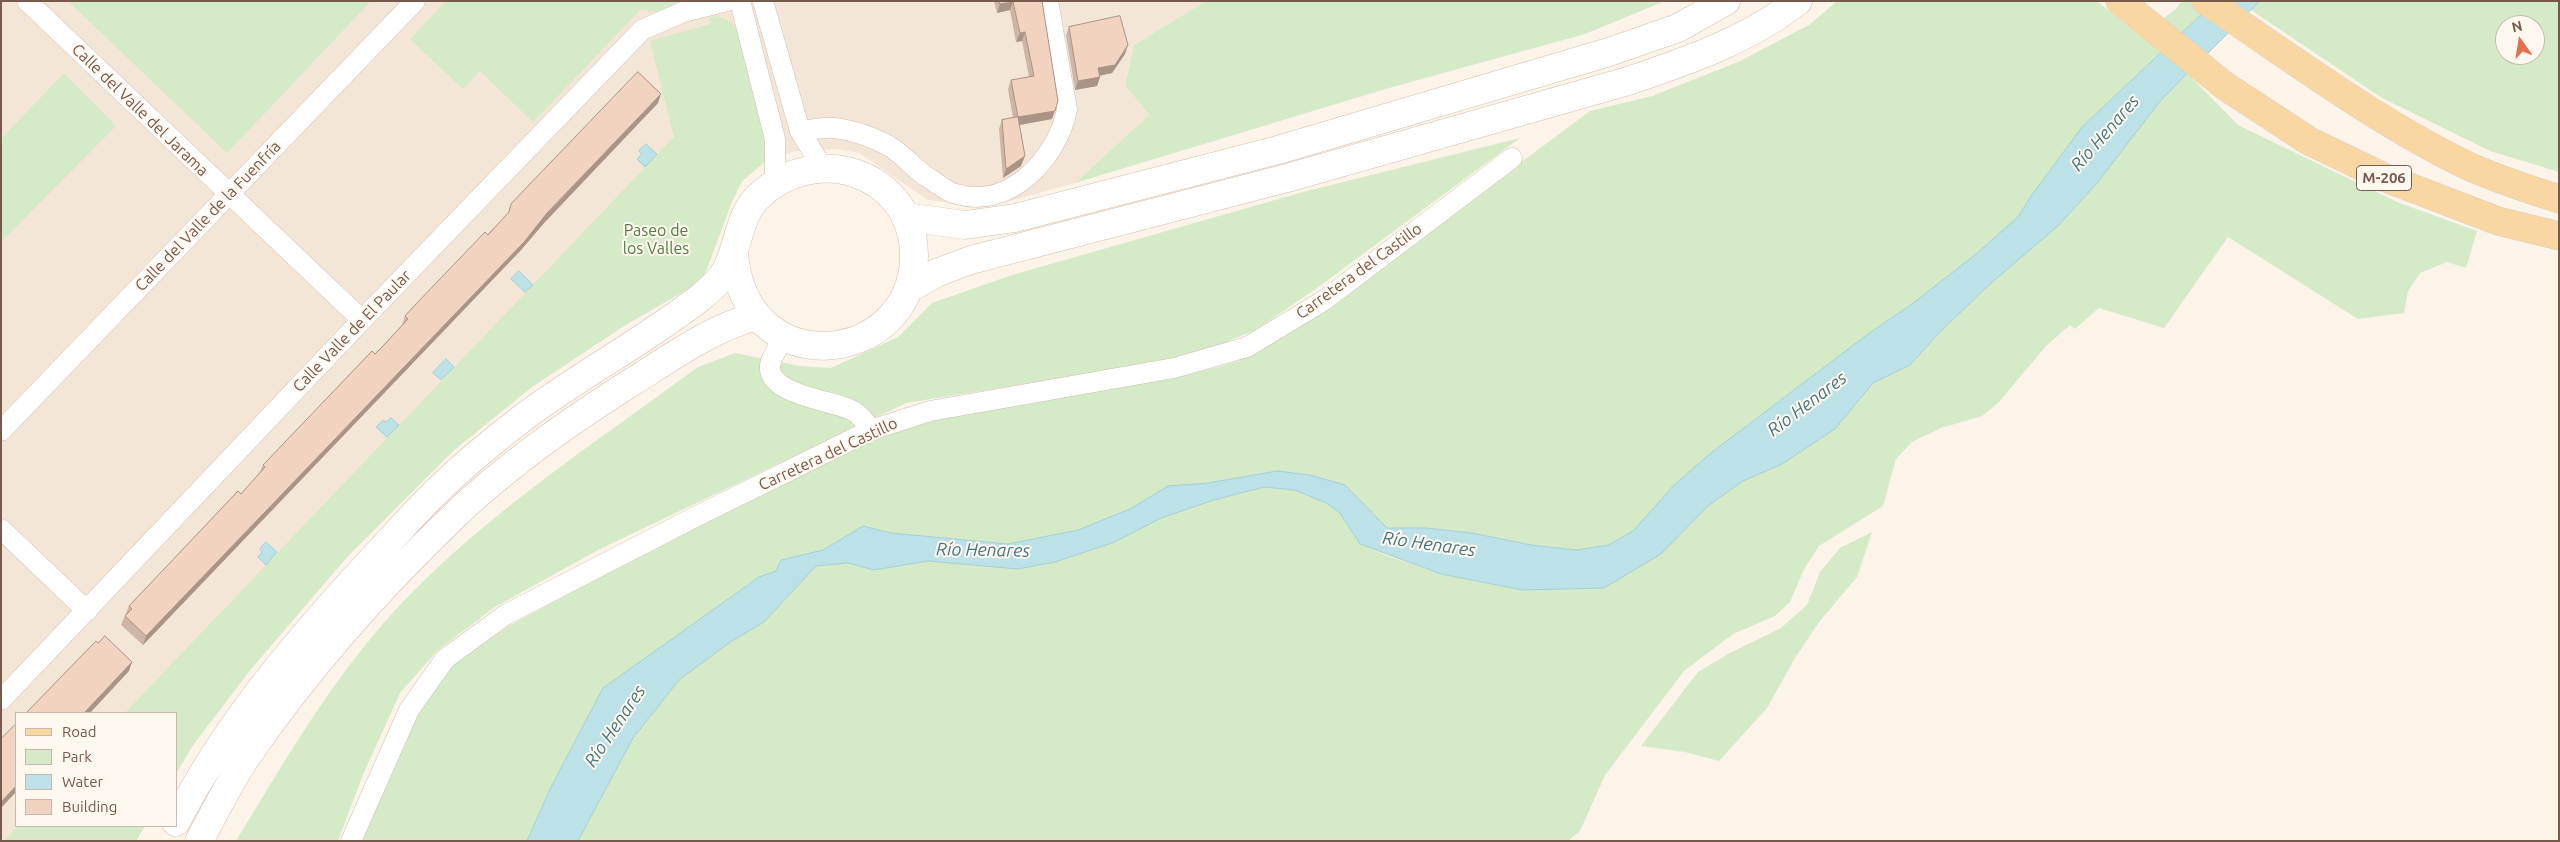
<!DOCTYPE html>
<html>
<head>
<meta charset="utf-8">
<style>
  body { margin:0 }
  #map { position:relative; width:2560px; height:842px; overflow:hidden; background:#fcf4e8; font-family:Ubuntu,sans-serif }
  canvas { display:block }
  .frame { position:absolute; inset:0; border:2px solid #765a4c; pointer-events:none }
  .legend { position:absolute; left:15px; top:712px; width:162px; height:115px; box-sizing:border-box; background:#fff8ef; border:1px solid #c8b9ae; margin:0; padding:6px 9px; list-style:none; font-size:15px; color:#765a4c }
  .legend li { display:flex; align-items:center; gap:10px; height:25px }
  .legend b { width:25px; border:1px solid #c8b9ae }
  .north { position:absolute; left:2495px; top:15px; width:50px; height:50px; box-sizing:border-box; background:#fff8ef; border:1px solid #c8b9ae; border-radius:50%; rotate:347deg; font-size:14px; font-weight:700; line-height:20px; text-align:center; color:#765a4c }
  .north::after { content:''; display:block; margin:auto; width:18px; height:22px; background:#e46e50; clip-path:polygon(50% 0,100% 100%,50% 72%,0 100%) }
</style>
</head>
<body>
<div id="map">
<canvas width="2560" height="842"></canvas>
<div class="frame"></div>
<ul class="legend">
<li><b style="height:6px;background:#f9d7a2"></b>Road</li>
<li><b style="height:14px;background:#d5eac6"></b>Park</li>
<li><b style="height:14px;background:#bce1e6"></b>Water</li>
<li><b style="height:14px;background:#f1d3c0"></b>Building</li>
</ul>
<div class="north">N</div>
</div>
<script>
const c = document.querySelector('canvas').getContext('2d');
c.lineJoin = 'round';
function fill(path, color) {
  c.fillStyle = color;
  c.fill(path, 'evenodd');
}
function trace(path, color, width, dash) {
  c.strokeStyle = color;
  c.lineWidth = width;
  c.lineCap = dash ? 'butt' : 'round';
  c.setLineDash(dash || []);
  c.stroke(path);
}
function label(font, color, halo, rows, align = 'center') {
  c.font = font + ' Ubuntu,sans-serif';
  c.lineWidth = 4;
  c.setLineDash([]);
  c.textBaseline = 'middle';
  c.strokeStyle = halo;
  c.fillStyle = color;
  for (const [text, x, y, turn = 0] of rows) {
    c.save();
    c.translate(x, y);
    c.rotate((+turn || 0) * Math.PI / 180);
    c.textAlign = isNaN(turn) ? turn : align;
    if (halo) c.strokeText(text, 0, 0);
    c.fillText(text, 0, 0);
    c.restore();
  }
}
fill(new Path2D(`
  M 1,1 L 1206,1 L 1134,45 L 1125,85 L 1149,115 L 1075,183 L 988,207 L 928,200 L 859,153 L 837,149 L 795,151 L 765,162 L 742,181 L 731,204 L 705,274 L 688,289 L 627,324 L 532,387 L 454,450 L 348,556 L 251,669 L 193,745 L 176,774 L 176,713 L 16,713 L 16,826 L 145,826 L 136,841 L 1,841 Z`), '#f4e6d6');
fill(new Path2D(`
  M 68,1 L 371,1 L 227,153 Z
  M 446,1 L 693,1 L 655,12 L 641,9 L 533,122 L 480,71 L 463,89 L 410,39 Z
  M 1206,1 L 1665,1 L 1585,34 L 1389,88 L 1075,183 L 1149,115 L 1125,85 L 1134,45 Z
  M 1837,1 L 2097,1 L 2140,36 L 2176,9 L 2182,1 L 2216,1 L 2082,127 L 2031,196 L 2018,217 L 1976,254 L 1912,304 L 1868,334 L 1712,452 L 1674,485 L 1633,531 L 1608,545 L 1577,550 L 1531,545 L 1472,533 L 1426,528 L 1387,528 L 1367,508 L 1277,471 L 1208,483 L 1168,486 L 1130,509 L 1078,530 L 1008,544 L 891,533 L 863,526 L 823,550 L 781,560 L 776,571 L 759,577 L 603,688 L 550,789 L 527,841 L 358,841 L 416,712 L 456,662 L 512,624 L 661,544 L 871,441 L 922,422 L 1068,394 L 1188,375 L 1238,361 L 1305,323 L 1590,111 L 1652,96 L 1738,62 L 1809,25 Z
  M 2260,1 L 2559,1 L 2559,172 L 2490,151 L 2382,98 L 2251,10 ZM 2505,25 L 2535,25 L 2535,55 L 2505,55 Z
  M 717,16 L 731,22 L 739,33 L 763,127 L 765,162 L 742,181 L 731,204 L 705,274 L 688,289 L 627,324 L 532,387 L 454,450 L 348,556 L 251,669 L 193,745 L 176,774 L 176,713 L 125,713 L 674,137 L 650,41 L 710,24 L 709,17 Z
  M 64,73 L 116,126 L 1,242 L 1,139 Z
  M 2188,74 L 2238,125 L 2397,202 L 2477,231 L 2466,268 L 2447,262 L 2420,273 L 2408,291 L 2404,313 L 2358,319 L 2228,237 L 2164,328 L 2099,308 L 2075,329 L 2070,325 L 2046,346 L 1999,402 L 1982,416 L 1941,428 L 1912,442 L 1896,459 L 1883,506 L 1819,546 L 1804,569 L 1790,602 L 1775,616 L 1733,634 L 1684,671 L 1605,775 L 1580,831 L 1568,841 L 578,841 L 633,738 L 679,680 L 729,643 L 764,622 L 816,566 L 848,563 L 874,570 L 928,561 L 1018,569 L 1055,562 L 1115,542 L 1160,518 L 1214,500 L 1264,487 L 1295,490 L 1326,503 L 1339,512 L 1360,544 L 1388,556 L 1441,574 L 1522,590 L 1661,554 L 1709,505 L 1743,481 L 1782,464 L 1835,429 L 1873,383 L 1910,365 L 1939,333 L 1990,284 L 2058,226 L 2098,182 L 2161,100 Z
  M 1520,138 L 1317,288 L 1257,329 L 1208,350 L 1138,366 L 906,403 L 598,550 L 495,607 L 438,650 L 400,693 L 362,777 L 338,841 L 236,841 C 286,759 334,675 400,605 C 487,513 596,442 698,367 L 735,353 L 800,366 L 831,368 L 898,337 L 932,303 L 1012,275 L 1303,192 Z
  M 1872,532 L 1857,577 L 1819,622 L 1795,658 L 1767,708 L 1719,761 L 1685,752 L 1641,746 L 1698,672 L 1728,654 L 1781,628 L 1807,605 L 1820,572 L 1840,548 Z
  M 18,826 L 145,826 L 136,841 L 4,841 Z`), '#d5eac6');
const water = new Path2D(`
  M 2216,1 L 2260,1 L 2161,100 L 2098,182 L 2058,226 L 1990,284 L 1939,333 L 1910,365 L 1873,383 L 1835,429 L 1782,464 L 1743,481 L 1709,505 L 1661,554 L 1604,588 L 1522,590 L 1441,574 L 1360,544 L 1339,512 L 1326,503 L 1295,490 L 1264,487 L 1214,500 L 1161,518 L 1115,542 L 1055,562 L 1018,569 L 928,561 L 874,570 L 848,563 L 816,566 L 764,622 L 729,643 L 679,680 L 633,738 L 578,841 L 527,841 L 550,789 L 603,688 L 759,577 L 776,571 L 781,560 L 823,550 L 863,526 L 891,533 L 1008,544 L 1078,530 L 1130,509 L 1168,486 L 1208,483 L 1277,471 L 1310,475 L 1345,485 L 1387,528 L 1426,528 L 1472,533 L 1531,545 L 1577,550 L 1608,545 L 1633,531 L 1674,485 L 1712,452 L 1868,334 L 1912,304 L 1976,254 L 2018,217 L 2031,196 L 2082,127 Z
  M 646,144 L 657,154 L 645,167 L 637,159 L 642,154 L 639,151 Z
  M 519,271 L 533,285 L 525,292 L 511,279 Z
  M 446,359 L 454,367 L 441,380 L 433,373 Z
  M 391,418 L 399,425 L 387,437 L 376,427 L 383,420 L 386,422 Z
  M 266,542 L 277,552 L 266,565 L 258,557 L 262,552 L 260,549 Z`);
fill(water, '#bce1e6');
trace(water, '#a3d0d8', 1);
const street = new Path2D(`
  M 27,1 L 362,320
  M 740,1 L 775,139 L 775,182
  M 763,1 L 800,131 L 822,167
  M 800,131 C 811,130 824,127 834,128 C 853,130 876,138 892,148 C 904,156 914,168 927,177 C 936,182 946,192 956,194 C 1010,210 1057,158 1067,110 L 1048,1
  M 784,338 C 780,345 774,353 771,361 C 761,394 830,400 849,409 C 859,413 865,421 871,430
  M 1,431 L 415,1
  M 1,529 L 87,611
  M 1,700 L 362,320 L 642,30 L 683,12 L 727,1
  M 351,841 L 409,710 L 445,659 L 505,615 L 693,518 L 871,430 L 930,411 L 1174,368 L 1247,347 L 1323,301 L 1512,158`);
const secondary = new Path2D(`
  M 905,217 L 965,225 L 1015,218 L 1278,150 L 1609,52 L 1678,28 L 1726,1
  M 908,289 L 936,273 L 971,260 L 1287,178 L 1628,81 C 1687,61 1749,40 1798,1
  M 176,822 C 225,726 296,642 369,563 C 391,540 412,515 435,493 C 462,466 494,440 524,417 C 581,374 645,341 701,297 C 711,289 723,278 728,266 C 739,243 739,217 757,198 C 813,141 912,171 914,254 C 916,365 744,388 734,252
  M 199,841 C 214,814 228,785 245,759 C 305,671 377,590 454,516 C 507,465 570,421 632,382 C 672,357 710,329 756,316`);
const primary = new Path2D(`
  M 2120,1 L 2225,86 L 2309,141 L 2386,178 L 2498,221 L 2559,236
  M 2206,1 C 2292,58 2374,120 2466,165 C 2496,179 2528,189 2559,199`);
trace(street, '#d0beb0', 21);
trace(secondary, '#d3beae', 29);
trace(primary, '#d9d1cd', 29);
trace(street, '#fff', 20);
trace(secondary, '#fff', 28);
trace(primary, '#f9d7a2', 28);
fill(new Path2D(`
  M 994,1 L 1042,1 L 1052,119 L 1019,125 L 1021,166 L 1003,178 L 999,129 L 1002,120 L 1013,118 L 1008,89 L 1011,80 L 1029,77 L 1022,41 L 1016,42 L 1010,10 L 997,13 Z
  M 1069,27 L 1125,54 L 1112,73 L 1100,76 L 1100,77 L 1097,86 L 1075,90 L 1066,35 Z
  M 658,103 L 544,223 L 521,250 L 143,645 L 121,625 L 129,606 L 241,494 L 260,472 L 263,465 L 382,347 L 402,325 L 405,316 L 508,214 L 511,204 Z`), '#cfb5a5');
fill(new Path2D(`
  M 1013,2 L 1010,10 L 997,13 L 1000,4 Z
  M 1025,32 L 1022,41 L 1016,42 L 1020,33 Z
  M 1128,45 L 1125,54 L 1112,73 L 1095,76 L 1098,68 Z
  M 1100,77 L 1097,86 L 1075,90 L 1078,81 Z
  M 661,94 L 658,103 L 544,223 L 521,250 L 143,645 L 146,636 Z
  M 1055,111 L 1052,119 L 1014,126 L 1018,117 Z
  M 1025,156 L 1021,166 L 1003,178 L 1006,169 Z
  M 132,662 L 129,671 L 90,713 L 84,713 Z
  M 16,786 L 16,792 L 1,808 L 1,802 Z`), '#a99486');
const building = new Path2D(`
  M 999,1 L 1042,1 L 1058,101 L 1055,111 L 1018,117 L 1011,80 L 1034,76 L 1025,32 L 1020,33 L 1013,2 L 1000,4 Z
  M 1120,16 L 1128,45 L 1115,65 L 1098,68 L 1100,77 L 1078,81 L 1069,27 Z
  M 638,72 L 661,94 L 547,213 L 525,241 L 146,636 L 125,616 L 132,609 L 129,606 L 238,491 L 241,494 L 265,467 L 263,465 L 372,351 L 375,354 L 382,347 L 408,319 L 405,316 L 415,305 L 485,232 L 488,235 L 498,224 L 509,212 L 511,204 Z
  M 1018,117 L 1025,156 L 1006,169 L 1002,120 Z
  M 105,636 L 132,662 L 84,713 L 26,713 L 96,641 L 98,643 Z
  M 16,724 L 16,786 L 1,802 L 1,739 Z`);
fill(building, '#f1d3c0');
trace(building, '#a99486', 1);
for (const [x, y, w] of [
  [2384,178,55]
]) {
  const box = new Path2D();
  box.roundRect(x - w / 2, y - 12.5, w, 25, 4);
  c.fillStyle = '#fff8ef';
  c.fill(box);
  trace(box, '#765a4c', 1);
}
label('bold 15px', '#765a4c', null, [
  ["M-206",2384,178]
]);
label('16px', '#765a4c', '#fff8ef', [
  ["Calle del Valle del Jarama",140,110,44],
  ["Calle del Valle de la Fuenfría",208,216,-46],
  ["Carretera del Castillo",1359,271,-36],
  ["Calle Valle de El Paular",352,331,-46],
  ["Carretera del Castillo",828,454,-25]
]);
label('16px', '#557c44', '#fff8ef', [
  ["Paseo de",656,231],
  ["los Valles",656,249]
]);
label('italic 18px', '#437882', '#fff8ef', [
  ["Río Henares",2105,133,-49],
  ["Río Henares",1807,404,-37],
  ["Río Henares",1429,544,8],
  ["Río Henares",983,550,1],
  ["Río Henares",615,726,-56]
]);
</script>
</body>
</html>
